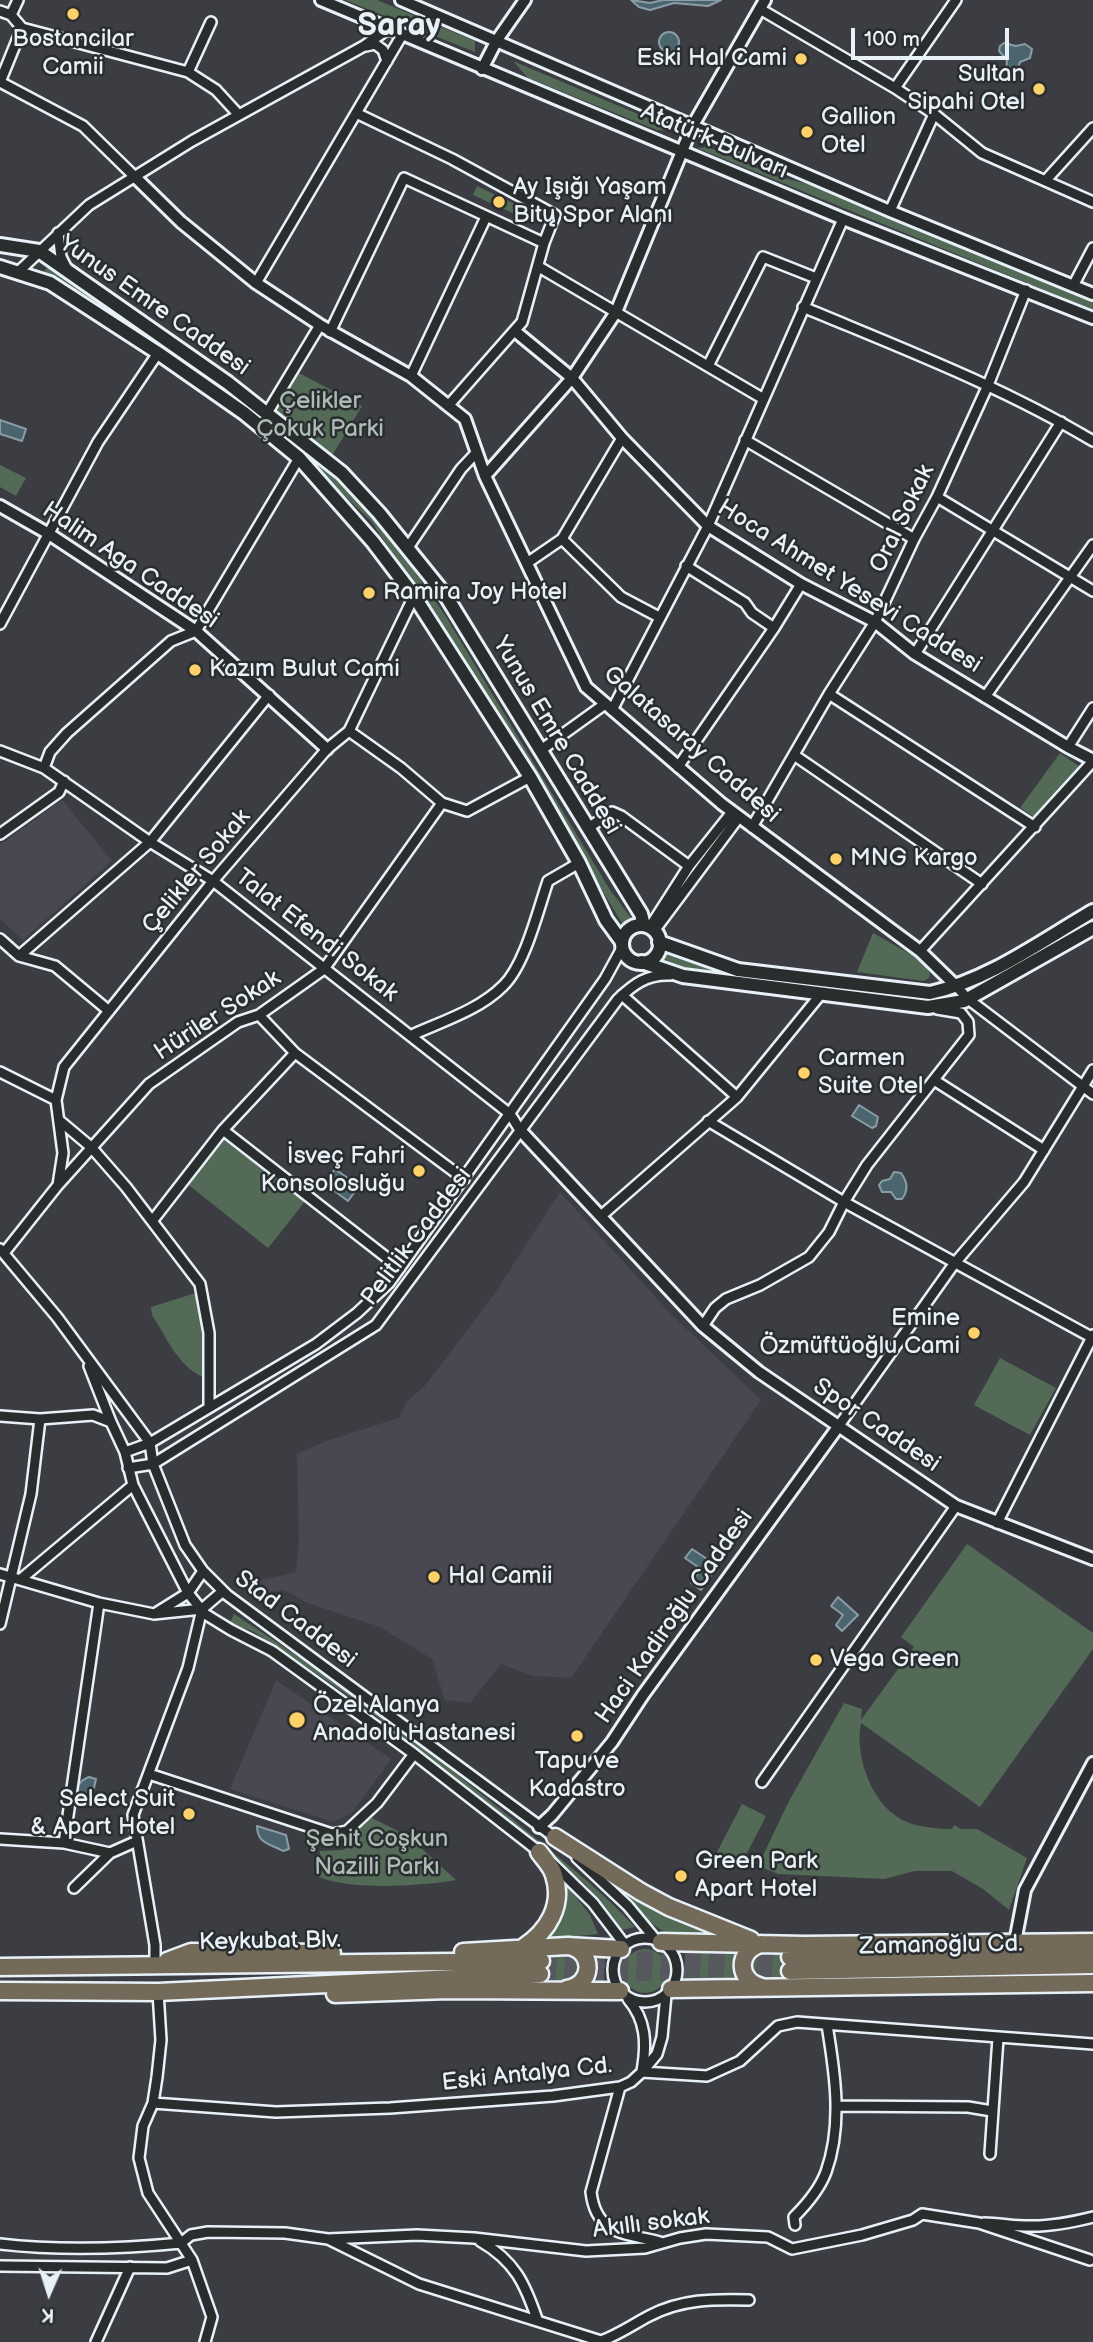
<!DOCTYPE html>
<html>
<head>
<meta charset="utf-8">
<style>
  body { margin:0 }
  #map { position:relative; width:1093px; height:2342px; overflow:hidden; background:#3c3d43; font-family:"Balsamiq Sans",sans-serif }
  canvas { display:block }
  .north { position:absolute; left:14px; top:2258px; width:70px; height:70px; -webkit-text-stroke:5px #2a2d2e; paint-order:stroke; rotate:183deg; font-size:19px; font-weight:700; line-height:28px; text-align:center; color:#e8f1f8 }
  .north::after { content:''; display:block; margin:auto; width:24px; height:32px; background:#e8f1f8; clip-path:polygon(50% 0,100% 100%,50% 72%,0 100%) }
  .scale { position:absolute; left:851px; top:28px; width:158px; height:32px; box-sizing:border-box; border:4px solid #e8f1f8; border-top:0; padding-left:9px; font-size:21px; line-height:24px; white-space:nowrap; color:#e8f1f8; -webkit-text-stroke:5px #2a2d2e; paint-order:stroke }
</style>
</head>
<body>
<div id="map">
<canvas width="1093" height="2342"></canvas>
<div class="north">K</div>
<div class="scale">100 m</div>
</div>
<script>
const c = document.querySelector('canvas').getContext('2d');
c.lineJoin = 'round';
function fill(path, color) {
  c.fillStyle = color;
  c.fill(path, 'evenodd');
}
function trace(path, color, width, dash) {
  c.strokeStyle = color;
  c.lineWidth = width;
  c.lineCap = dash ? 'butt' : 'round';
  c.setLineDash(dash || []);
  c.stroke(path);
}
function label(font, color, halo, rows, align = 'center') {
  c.font = font + ' "Balsamiq Sans",sans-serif';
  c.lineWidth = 5;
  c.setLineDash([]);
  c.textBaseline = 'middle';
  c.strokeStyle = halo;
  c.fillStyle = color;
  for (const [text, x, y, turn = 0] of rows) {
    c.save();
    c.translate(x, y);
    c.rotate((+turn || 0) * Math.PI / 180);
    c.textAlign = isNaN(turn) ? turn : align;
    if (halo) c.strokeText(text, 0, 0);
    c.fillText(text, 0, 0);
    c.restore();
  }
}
fill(new Path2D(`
  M 62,800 L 112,861 L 23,940 L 0,919 L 0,845 Z
  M 560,1192 L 670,1313 L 761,1400 L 571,1678 L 533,1676 L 501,1664 L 470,1703 L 445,1700 L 432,1659 L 380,1627 L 307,1603 L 284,1590 L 253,1594 L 248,1583 L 296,1572 L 299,1542 L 297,1454 L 326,1441 L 399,1418 L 407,1401 L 424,1387 L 495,1293 Z
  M 276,1680 L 391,1759 L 352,1813 L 333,1822 L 230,1789 Z`), '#494852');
fill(new Path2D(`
  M 345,0 L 377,0 L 475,41 L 475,52 Z
  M 513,61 L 678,131 L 657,130 L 528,78 Z
  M 708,147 L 775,176 L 816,186 L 1093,300 L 1093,310 L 697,148 Z
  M 477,186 L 525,209 L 521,217 L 473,195 Z
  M 50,264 L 232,392 L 327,471 L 380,522 L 445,615 L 610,890 L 635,923 L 626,930 L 465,662 L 371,521 L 295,448 L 130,327 L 42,274 Z
  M 295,371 L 362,406 L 330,459 L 270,412 Z
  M 0,465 L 26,478 L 16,496 L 0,487 Z
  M 1060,753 L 1080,767 L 1036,818 L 1020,808 Z
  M 873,933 L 919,959 L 930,973 L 929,978 L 924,981 L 857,972 Z
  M 659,948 L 677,958 L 720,970 L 923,997 L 923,1002 L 720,976 L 656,963 Z
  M 224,1134 L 307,1199 L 268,1248 L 186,1183 Z
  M 199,1292 L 207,1333 L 206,1378 C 179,1369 167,1338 152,1315 L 151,1307 Z
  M 1000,1358 L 1056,1388 L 1030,1435 L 974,1405 Z
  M 967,1544 L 1093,1633 L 1093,1649 L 980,1807 L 861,1723 C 854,1757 873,1810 909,1823 C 922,1827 939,1829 952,1829 L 954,1825 L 961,1829 L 977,1829 L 1027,1858 L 1009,1910 L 983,1889 L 952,1871 L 915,1871 L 884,1879 L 778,1874 L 758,1866 L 788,1803 L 844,1703 L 862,1709 L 861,1720 L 914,1647 L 901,1637 Z
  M 234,1614 C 332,1677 426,1748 516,1822 C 557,1856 599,1888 635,1927 L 617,1931 L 611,1917 L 586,1885 L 453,1776 L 359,1703 L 317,1674 L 254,1632 L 230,1623 Z
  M 742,1804 L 766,1816 L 741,1865 L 717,1852 Z
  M 368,1816 L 408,1836 L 456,1880 C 422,1886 348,1891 317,1876 L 320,1851 L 343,1850 L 356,1829 Z
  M 589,1862 L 730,1936 L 666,1933 L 648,1921 Z
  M 566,1884 L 590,1915 L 598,1934 L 547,1939 L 565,1908 Z
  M623 1971a22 22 0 1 1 44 0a22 22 0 1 1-44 0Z
  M 690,1950 L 743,1950 L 743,1982 L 690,1983 Z
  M 786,1950 L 786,1983 L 755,1981 L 747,1962 L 758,1951 Z
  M 544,1952 L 567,1952 L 584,1962 L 575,1983 L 544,1983 Z`), '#536a56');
const water = new Path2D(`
  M 631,0 L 650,3 L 663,0 L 721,0 L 708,6 L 674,3 L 650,10 L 639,7 Z
  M659 42a10 10 0 1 1 20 0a10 10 0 1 1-20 0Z
  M 1004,43 L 1016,46 L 1025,44 L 1032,49 L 1030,58 L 1020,62 L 1017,72 L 1014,74 L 1006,71 L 1007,60 L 999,51 L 1000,46 Z
  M 0,420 L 26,429 L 22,441 L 0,434 Z
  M 859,1105 L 878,1117 L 876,1126 L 872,1128 L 852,1116 Z
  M 335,1169 L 359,1186 L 348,1201 L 325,1184 Z
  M 894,1172 L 901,1173 C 907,1181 909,1190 902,1199 L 896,1199 L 891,1192 L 882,1192 L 879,1185 L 882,1181 L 890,1179 Z
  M 692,1549 L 710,1561 L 706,1566 L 707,1570 L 712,1574 L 701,1590 L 691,1583 L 699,1572 L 698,1567 L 685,1558 Z
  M 838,1597 L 858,1615 L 842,1631 L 836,1625 L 843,1615 L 831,1606 Z
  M 89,1777 L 96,1779 L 94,1788 L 85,1803 L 77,1799 C 76,1788 78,1781 89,1777 Z
  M 257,1826 L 286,1835 L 289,1849 L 283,1851 C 271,1844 257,1844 257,1826 Z`);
fill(water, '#4b656f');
trace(water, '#8a9da6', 2);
trace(new Path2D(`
  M 541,1961 L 790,1957
  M 540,1974 L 790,1971`), '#56585e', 16, [16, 8]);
const minor = new Path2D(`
  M 760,9 L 895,88 L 934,114 L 982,153 L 1093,202
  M 0,11 L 11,15 L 22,28 L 188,72 L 216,90 L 238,114
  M 11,15 L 18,0
  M 366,46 L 375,44 L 383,50 L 387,61
  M 188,72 L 211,22
  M 0,82 L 83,126 L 134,176
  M 0,82 L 22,28
  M 895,88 L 956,0
  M 356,113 L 452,159 L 555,215 L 544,243 L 522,322 L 448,406
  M 1046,180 L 1093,128
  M 890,211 L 934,114
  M 58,233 L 61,257 L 67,269
  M 539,267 L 762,398
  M 18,272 L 89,205 L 192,141 L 364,46 L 388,29
  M 256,283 L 402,35
  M 1073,286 L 1093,248
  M 803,307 C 901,348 1001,386 1093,441
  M 330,332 L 404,178 L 544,243
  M 708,366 L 763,257 L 816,278
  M 411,376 L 486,217
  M 267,413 L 320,325
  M 745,440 L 914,539
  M 937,497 L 1093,591
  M 562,539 L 621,597 L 659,617
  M 407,549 L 461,469 L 476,453
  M 527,563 L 562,539 L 622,438
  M 686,566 L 745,603 L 752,613 L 774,628
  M 0,624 L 98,442 L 158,353
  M 915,654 L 1061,422
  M 829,694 L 1035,827
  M 985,697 L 1093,545
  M 612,710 L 708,526 L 843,219
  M 349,731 L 401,768 L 442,803 L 467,811 L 530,777
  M 1068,747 L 1093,708
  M 541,750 L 605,704
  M 0,751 L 44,768 L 150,842 L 213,881 L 510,1114 L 520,1130
  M 794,755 L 982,884
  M 678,767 L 774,628 L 801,584
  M 44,768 L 50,752 L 67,733 L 171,641 L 196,631 L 299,458
  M 752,827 L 829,694 L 875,622 L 914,539 L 937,497 L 988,385 L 1026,290
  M 588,828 L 612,812 L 621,816 L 689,866
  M 0,834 L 59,792 L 64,781
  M 650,927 L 689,866 L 732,812
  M 654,931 L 739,817
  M 0,939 L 19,956 L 55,966 L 109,1011
  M 920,951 L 1093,761
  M 19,956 L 150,842 L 269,695
  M 957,987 L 968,999 L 1093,1094
  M 622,995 L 737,1097
  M 259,1015 L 295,1053 L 464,1179
  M 412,1035 C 443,1021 479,1010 503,986 C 525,965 538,910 548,881 L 579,863
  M 0,1072 L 56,1100
  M 934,1080 L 1044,1150
  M 60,1121 L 91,1147 L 126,1187 L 200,1284 L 209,1333 L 209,1407
  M 708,1121 L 844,1202 L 1093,1338
  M 223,1130 L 400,1268
  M 58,1185 L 63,1153 L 56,1100 L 64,1067 L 213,881 L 327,749 L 349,731 L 414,596
  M 601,1216 L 737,1097 L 821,994
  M 153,1220 L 223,1130 L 295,1053
  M 0,1249 L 57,1317 L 150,1443 L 153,1464 L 185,1545 L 203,1571 L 227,1595 L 557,1839
  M 4,1253 L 58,1185 L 149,1084 L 238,1022 L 259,1015 L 324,969 L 442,803
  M 703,1326 L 715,1308 L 726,1299 L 760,1285 L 809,1257 L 829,1232 L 844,1202 L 867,1165 L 969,1035 L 968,1022 L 961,1013 L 937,1009
  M 89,1366 L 111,1422 L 125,1452 L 133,1485 L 188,1593 L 205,1614 L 231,1630 L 272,1651 L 414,1754 L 542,1854
  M 0,1416 L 40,1419 L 93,1415 L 111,1422
  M 838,1427 L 954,1264 L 1024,1182 L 1093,1070
  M 125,1452 L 150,1443 L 316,1344 L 357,1313 L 389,1283 L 605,979 L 622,948
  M 128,1468 L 153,1464 L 376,1325 L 618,999 C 634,984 647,974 670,975
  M 997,1523 L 1093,1335
  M 0,1574 L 99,1603 L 154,1614 L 202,1609 L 223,1591
  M 21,1579 L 133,1485
  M 156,1613 L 188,1593 L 203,1571
  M 0,1624 L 31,1494 L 40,1419
  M 149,1774 L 332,1834 L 347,1831 L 377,1803 L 414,1754
  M 762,1782 L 956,1506
  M 0,1839 L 64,1843 L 110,1853 L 137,1841
  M 64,1843 L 99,1603
  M 577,1858 L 628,1906 L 656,1940
  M 552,1863 L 593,1903 L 625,1945
  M 74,1888 L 110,1853
  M613 1970a32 32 0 1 1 64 0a32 32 0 1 1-64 0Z
  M 155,1966 L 155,1945 L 133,1815 L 188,1668 L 202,1609
  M 158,1992 L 161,2040 L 157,2077 L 153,2103 L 143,2126 L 139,2158 L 148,2193 L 192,2260 L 212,2317 L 205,2342
  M 628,1999 C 646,2020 647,2043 642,2071
  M 642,2072 L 707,2076 L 740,2061 L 778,2026 L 797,2022 L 1093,2044
  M 620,2087 L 591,2192 C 596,2235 625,2233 660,2242
  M 153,2103 L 276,2112 L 390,2108 L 553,2096 L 620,2087 L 631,2082 L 642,2072 L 657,2054 L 662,2037 L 666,1995
  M 837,2106 L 968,2107 L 992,2111
  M 990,2154 L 998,2038
  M 984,2223 C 1001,2223 1017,2227 1033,2226 C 1054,2226 1073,2222 1093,2217
  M 795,2225 L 794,2217 C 806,2205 820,2188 826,2172 C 843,2125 835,2073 827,2025
  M 328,2239 L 417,2235 L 474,2238 L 586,2251 L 645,2248 L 680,2238 L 706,2234 L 768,2237 L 792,2249 L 862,2235 L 913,2220 L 922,2214 L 979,2223 L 1090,2260
  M 480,2241 C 515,2261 525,2284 537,2319
  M 181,2243 L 191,2235 L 208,2232 L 285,2233 L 328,2239 L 419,2284 L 601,2341 C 618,2335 632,2325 649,2316 C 681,2299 713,2299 749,2300
  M 0,2244 C 61,2251 121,2249 181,2243
  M 0,2266 L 167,2268 L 192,2260
  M 96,2342 L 130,2267`);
const tertiary = new Path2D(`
  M 321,0 L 843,219 L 1093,318
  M 401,0 L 890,211 L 1093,294
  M 482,69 L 497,40 L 525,0
  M 134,176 L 181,222 L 256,283 L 320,325 L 411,376 L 465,419 L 485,476 L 586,687 L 722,804 L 920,951 L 957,987
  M 516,332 L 572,378 L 622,438 L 708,526 L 801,584 L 875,622 L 915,654 L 1068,747 L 1093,760
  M 485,476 L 572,378 L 616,312 L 692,127 L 765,0
  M 0,506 L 49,534 L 196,631 L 327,749
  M 520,1130 L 703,1326 L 759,1372 L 956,1506 L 1093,1559
  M 539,1827 L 552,1815 L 612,1742 L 643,1695 L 838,1427
  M 1015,1942 L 1025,1890 L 1093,1763`);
const secondary = new Path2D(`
  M 0,245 L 39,251 L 228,383 L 342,473 L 379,513 L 446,596 L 641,914 L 644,925
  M 0,267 L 50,283 L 158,353 L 244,413 L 299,458 L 373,542 L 414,596 L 530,777 L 579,863 L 606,920 L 622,942
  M622 944a19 19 0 1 1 38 0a19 19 0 1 1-38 0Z
  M 659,942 L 738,970 L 930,993 C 989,980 1041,941 1093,911
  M 642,962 L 683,976 L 928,1007 L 964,1001 L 1093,928`);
const trunk = new Path2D(`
  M 555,1837 L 641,1892 L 669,1907 L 751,1940
  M 661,1942 L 805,1945 L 1093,1942
  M 761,1944 C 736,1951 737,1981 762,1987
  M 524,1947 C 548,1931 564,1905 554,1875 C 552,1867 544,1859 539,1852
  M 463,1952 L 567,1946 L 621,1949
  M 790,1957 L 1093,1954
  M 167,1961 L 191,1952 L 332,1953
  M 0,1967 L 541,1961
  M 790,1971 L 1093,1965
  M 567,1989 C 593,1985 595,1952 569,1946
  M 671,1989 L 1093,1983
  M 0,1991 L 158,1992 L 540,1974
  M 335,1994 L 448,1990 L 620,1991`);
trace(minor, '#e8f1f8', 14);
trace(tertiary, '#e8f1f8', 16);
trace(secondary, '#e8f1f8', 18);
trace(trunk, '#e8f1f8', 21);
trace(minor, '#2a2d2e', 9);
trace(tertiary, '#2a2d2e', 10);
trace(secondary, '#2a2d2e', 12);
trace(trunk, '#746a5a', 16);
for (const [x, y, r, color] of [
  [73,14,7,"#ffd166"],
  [801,59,7,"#ffd166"],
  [1039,89,7,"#ffd166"],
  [807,132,7,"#ffd166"],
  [499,202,7,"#ffd166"],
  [369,593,7,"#ffd166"],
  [195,670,7,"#ffd166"],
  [836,859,7,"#ffd166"],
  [804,1073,7,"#ffd166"],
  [419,1171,7,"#ffd166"],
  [974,1333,7,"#ffd166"],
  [434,1577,7,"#ffd166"],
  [816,1660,7,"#ffd166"],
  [297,1720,9,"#ffd166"],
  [577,1736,7,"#ffd166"],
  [189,1814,7,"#ffd166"],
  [681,1876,7,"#ffd166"]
]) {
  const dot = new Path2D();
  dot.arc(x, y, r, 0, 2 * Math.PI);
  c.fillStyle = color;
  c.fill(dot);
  trace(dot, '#2a2d2e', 2.5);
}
label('24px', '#e8f1f8', '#2a2d2e', [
  ["Bostancilar",73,40,"center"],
  ["Camii",73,68,"center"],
  ["Eski Hal Cami",787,59,"right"],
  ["Sultan",1025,75,"right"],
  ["Sipahi Otel",1025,103,"right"],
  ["Gallion",821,118],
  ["Otel",821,146],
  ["Ay Işığı Yaşam",513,188],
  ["Bitų Spor Alanı",513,216],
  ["Ramira Joy Hotel",383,593],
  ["Kazım Bulut Cami",209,670],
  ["MNG Kargo",850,859],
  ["Carmen",818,1059],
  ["Suite Otel",818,1087],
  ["İsveç Fahri",405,1157,"right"],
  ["Konsolosluğu",405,1185,"right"],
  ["Emine",960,1319,"right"],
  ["Özmüftüoğlu Cami",960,1347,"right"],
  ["Hal Camii",448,1577],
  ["Vega Green",830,1660],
  ["Özel Alanya",313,1706],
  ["Anadolu Hastanesi",313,1734],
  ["Tapu ve",577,1762,"center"],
  ["Kadastro",577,1790,"center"],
  ["Select Suit",175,1800,"right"],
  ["& Apart Hotel",175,1828,"right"],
  ["Green Park",695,1862],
  ["Apart Hotel",695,1890]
], 'left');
label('24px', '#e8f1f8', '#2a2d2e', [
  ["Atatürk Bulvarı",714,142,23],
  ["Yunus Emre Caddesi",154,306,35],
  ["Oral Sokak",903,519,-64],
  ["Halim Aga Caddesi",130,566,34],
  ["Hoca Ahmet Yesevi Caddesi",849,587,32],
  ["Yunus Emre Caddesi",556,736,59],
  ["Galatasaray Caddesi",691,745,41],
  ["Çelikler Sokak",197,872,-50],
  ["Talat Efendi Sokak",316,936,38],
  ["Hüriler Sokak",218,1016,-33],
  ["Pelitlik Caddesi",417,1237,-53],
  ["Spor Caddesi",876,1426,34],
  ["Haci Kadiroğlu Caddesi",675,1617,-55],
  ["Stad Caddesi",295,1620,37],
  ["Keykubat Blv.",270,1942,-1],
  ["Zamanoğlu Cd.",941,1946,-1],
  ["Eski Antalya Cd.",527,2075,-6],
  ["Akıllı sokak",651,2224,-7]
]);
label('24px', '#acbbb7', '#2a2d2e', [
  ["Çelikler",320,402],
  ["Çokuk Parki",320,430],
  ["Şehit Coşkun",377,1840],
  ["Nazilli Parkı",377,1868]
]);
label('bold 32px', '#e8f1f8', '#2a2d2e', [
  ["Saray",399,27]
]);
</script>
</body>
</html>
